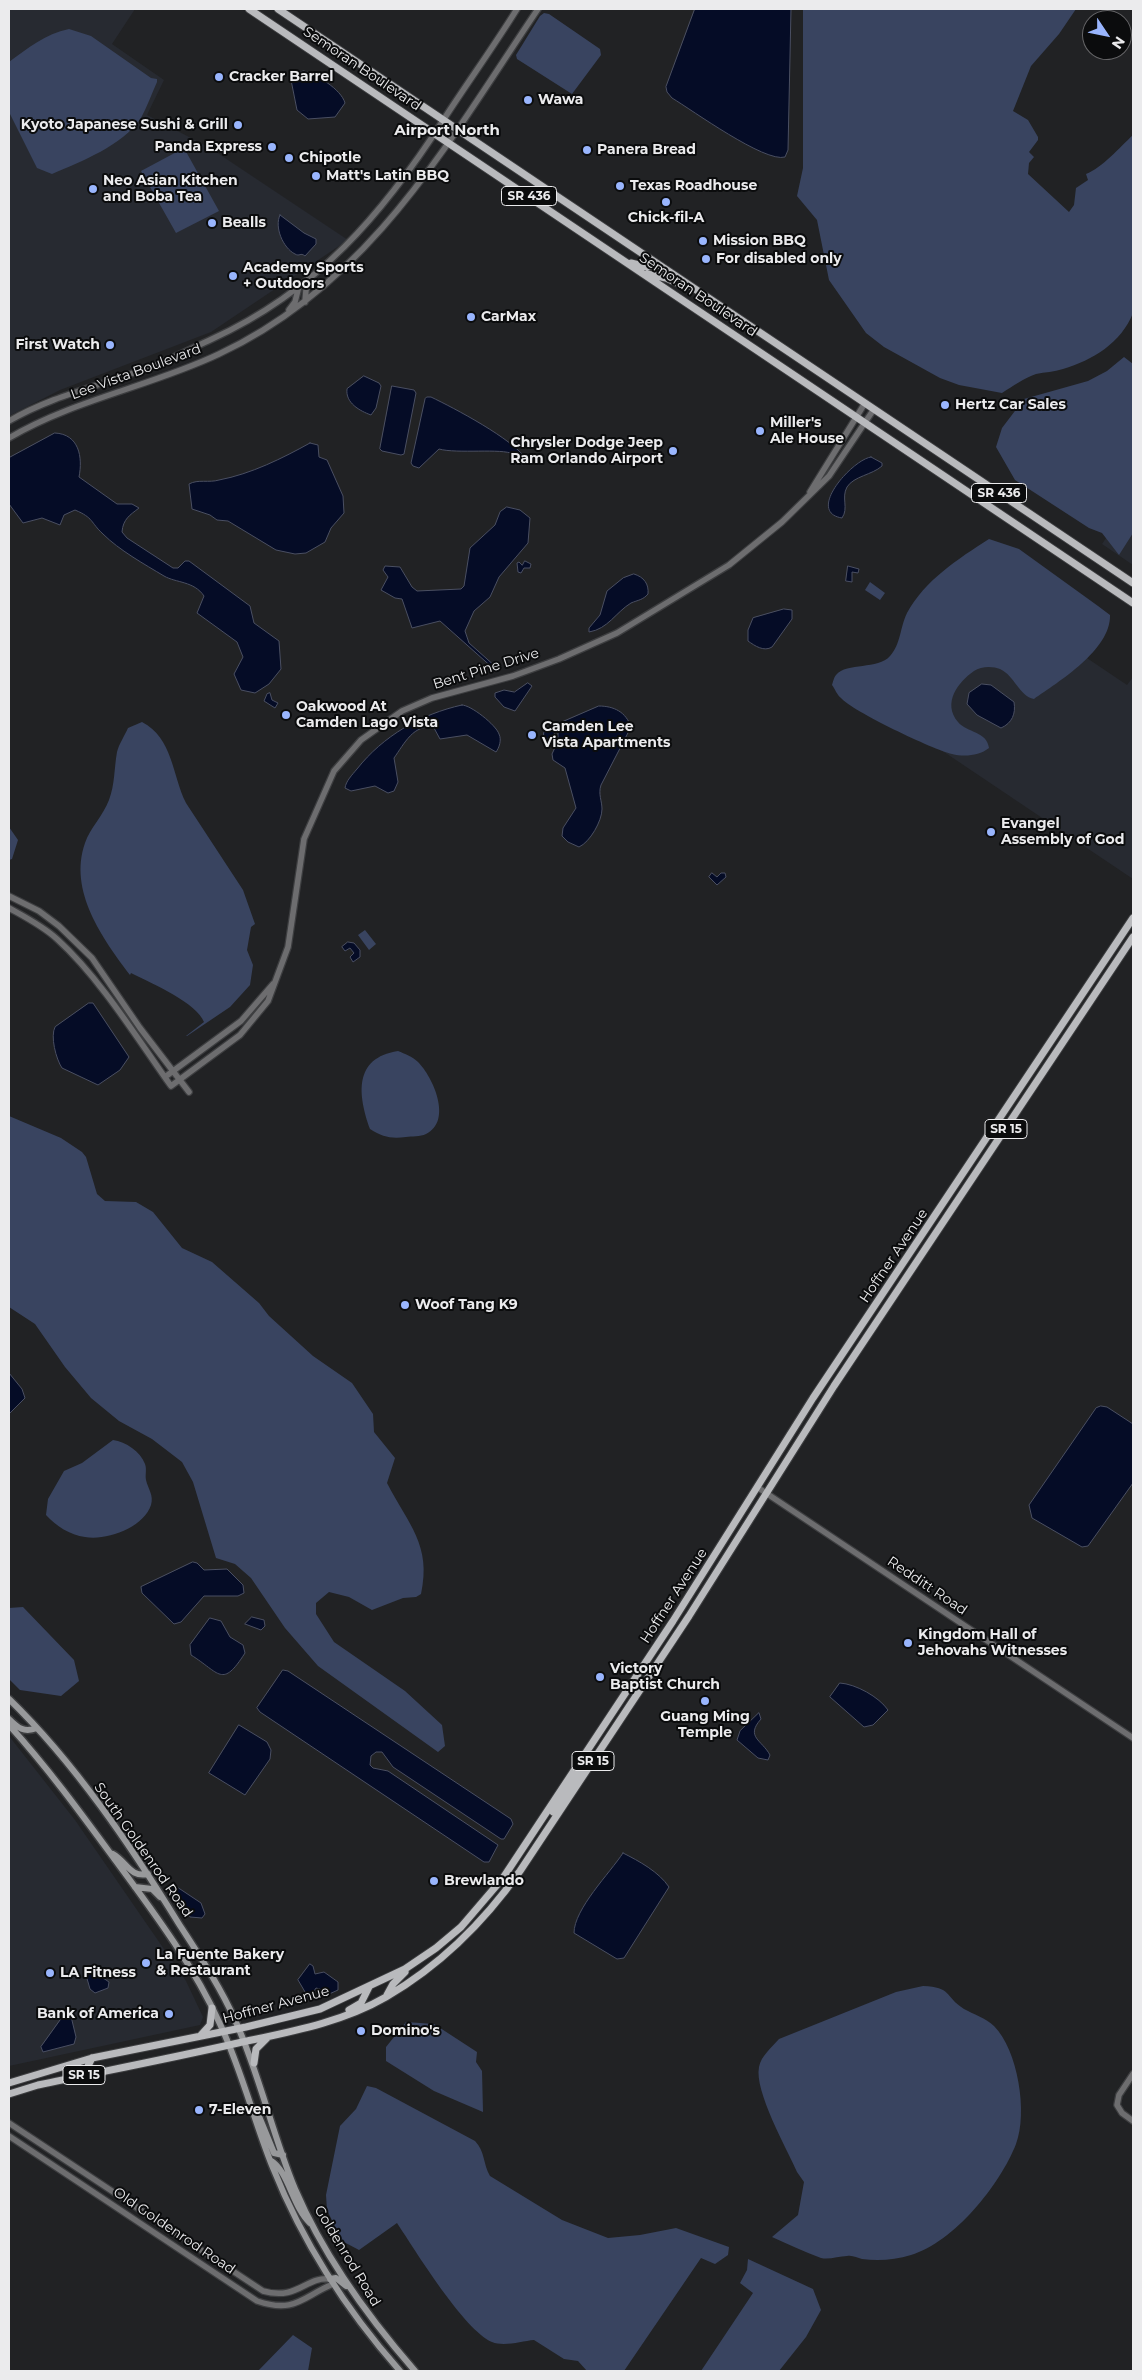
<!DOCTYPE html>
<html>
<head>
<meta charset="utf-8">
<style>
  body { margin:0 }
  #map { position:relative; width:1142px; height:2380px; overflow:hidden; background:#212224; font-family:Montserrat,sans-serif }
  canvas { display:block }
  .frame { position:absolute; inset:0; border:10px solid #ebebed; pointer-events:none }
  .north { position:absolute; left:1082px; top:10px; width:50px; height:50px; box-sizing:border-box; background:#0b0c0d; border:1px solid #656567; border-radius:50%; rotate:124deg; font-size:14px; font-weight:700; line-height:20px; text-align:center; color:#ebebed }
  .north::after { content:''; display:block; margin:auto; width:18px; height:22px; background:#99b5fd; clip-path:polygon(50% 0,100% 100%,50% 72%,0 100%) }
</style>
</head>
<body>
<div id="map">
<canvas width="1142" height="2380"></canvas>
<div class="frame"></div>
<div class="north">N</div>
</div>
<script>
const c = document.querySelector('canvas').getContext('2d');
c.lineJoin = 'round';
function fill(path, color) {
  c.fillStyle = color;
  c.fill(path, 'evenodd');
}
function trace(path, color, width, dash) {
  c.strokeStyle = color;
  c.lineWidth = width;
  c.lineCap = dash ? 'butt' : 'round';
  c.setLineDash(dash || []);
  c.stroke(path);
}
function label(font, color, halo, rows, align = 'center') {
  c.font = font + ' Montserrat,sans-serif';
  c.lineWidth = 4;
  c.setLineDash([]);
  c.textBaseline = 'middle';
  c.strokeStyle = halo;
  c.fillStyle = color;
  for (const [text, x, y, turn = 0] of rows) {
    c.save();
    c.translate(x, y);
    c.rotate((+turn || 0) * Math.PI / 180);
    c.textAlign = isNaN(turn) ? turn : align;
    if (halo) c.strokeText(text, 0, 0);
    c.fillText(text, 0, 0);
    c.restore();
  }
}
fill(new Path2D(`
  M 9,9 L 135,9 L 112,44 L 164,80 L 147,115 L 210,148 L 348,240 L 211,332 L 60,390 L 9,416 Z
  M 1133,498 L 1133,565 L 1102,544 Z
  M 980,586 L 1127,685 L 1133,677 L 1133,879 L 892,717 Z
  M 9,1736 L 75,1820 L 186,1981 L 203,2017 L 200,2025 L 9,2066 Z`), '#272a31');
fill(new Path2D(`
  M 803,9 L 1076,9 L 1059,34 L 1031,66 L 1013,111 L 1028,120 L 1038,137 L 1038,140 L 1029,152 L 1034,157 L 1029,163 L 1028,174 L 1069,212 L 1074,205 L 1076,188 L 1088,180 L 1086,174 C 1102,168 1120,147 1133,135 L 1133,313 C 1121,343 1093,360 1063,369 C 1054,372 1045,372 1036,374 C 1024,378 1013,386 1002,393 L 959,385 L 940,378 L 884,347 L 866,333 L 829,280 L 817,220 L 797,196 L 803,168 Z
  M 544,13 L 549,14 L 600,49 L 601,55 L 598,59 L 572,94 L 517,59 L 516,55 L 540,16 Z
  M 69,29 L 91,36 L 151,78 L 157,79 L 157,82 C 152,93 147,107 141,118 C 122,146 82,161 52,174 L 37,168 L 9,112 L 9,62 C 28,48 45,34 69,29 Z
  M 184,148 L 219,211 L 176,233 L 141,171 Z
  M 1124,357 L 1133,364 L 1133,533 L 1119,555 L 1102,533 L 1089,528 L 1015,480 L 996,447 L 1002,428 L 1024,399 L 1088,381 L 1107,371 Z
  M 989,539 L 1019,549 L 1098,606 L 1110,615 C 1111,650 1058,682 1034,699 C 1019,696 1015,676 1000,669 C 993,666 981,666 974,671 C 958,682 942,703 958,722 C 967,733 987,731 989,748 C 979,756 964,757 952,754 C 934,750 852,711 841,698 C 837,695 835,689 832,685 C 833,682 834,677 836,675 C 847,662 878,670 890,656 C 901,644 900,627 907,613 C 925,580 958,559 989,539 Z
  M 870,582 L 885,593 L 880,600 L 865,590 Z
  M 142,722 C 173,738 172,775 186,803 L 243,890 L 255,924 L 251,927 L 247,950 L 253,965 L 250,985 L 230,1007 L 187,1036 L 186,1036 L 204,1022 C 197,1003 153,984 135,975 L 131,973 L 130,975 C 103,939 68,891 85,843 C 90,828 103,816 109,800 C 115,784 114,769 117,752 C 119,744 125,735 128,728 Z
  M 9,827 L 18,840 L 12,859 L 9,860 Z
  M 365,930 L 376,944 L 369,950 L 358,935 Z
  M 398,1051 C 405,1054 412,1056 418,1062 C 433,1077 453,1121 426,1134 C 420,1137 412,1136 406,1137 C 391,1139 383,1137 370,1129 C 358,1095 353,1058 398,1051 Z
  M 9,1116 L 61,1138 L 82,1152 L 86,1157 L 97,1194 L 105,1201 L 136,1202 L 153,1212 L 182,1248 L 212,1262 L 259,1303 L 269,1316 L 313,1356 L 352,1383 L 373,1414 L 374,1432 L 395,1458 L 387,1483 C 408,1524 432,1545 421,1594 L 416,1597 L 403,1598 L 372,1610 L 349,1597 L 329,1592 L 316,1603 L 316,1614 L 334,1642 L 405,1691 L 442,1725 L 445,1746 L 438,1752 L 318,1666 L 285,1628 L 251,1578 L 235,1564 L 216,1558 L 193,1482 L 182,1462 L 152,1439 L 119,1421 L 91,1398 L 65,1367 L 35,1324 L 9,1307 Z
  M 113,1440 C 126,1442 140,1451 145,1464 C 147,1469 145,1475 146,1480 C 148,1489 154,1495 151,1505 C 144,1527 107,1541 85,1537 C 70,1535 56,1526 46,1515 L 48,1499 L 64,1471 L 82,1463 Z
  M 23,1607 L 74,1660 L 79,1681 L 61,1696 L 20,1690 L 9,1679 L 9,1608 Z
  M 923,1986 C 952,1987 944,1996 964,2009 C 973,2014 986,2018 994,2026 C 1018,2050 1028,2113 1016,2144 C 1000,2185 954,2242 911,2255 C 895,2260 878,2261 862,2259 C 857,2258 853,2255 847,2256 C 839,2256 829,2260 821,2258 C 805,2252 788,2244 772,2237 L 798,2215 L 804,2182 L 797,2172 C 787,2149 754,2091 759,2067 C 761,2056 772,2047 779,2039 L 896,1992 Z
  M 406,2022 L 434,2024 L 477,2052 L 476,2062 L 482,2071 L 483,2112 L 434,2091 L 386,2061 L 386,2047 Z
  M 367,2086 L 376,2088 L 475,2141 C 485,2151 483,2164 490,2176 L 562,2220 L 608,2238 L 640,2235 L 676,2228 L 729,2247 L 728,2255 L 715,2264 L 701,2258 L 624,2371 L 587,2371 L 578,2361 L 564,2359 L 534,2340 C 522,2341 504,2347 492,2342 C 464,2330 415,2250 397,2223 L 359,2250 L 342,2241 L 327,2210 L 326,2195 L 340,2126 L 356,2109 Z
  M 748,2259 L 813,2289 L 821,2310 L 806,2337 L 779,2371 L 701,2371 L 753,2293 L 740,2283 L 747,2270 Z
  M 293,2335 L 312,2348 L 308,2371 L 258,2371 Z`), '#394460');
const water = new Path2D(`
  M 695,9 L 791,9 L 788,150 L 785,157 C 765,163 692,110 672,98 L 667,92 L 666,87 Z
  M 304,71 C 317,75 341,89 345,103 L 335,117 L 308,119 L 297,110 L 291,80 L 295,74 Z
  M 280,215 L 304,233 L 316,239 L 316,244 L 305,256 C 300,252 300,257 295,254 C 283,248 274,227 280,215 Z
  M 364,376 L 379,383 L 381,386 L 376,408 L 371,415 C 360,411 345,403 347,389 Z
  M 392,386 L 414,390 L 416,393 L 404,454 L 401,455 L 382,451 L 380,449 Z
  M 427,397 L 431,397 C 454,408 513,439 526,459 L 523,465 C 518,463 518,457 513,454 C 502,448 457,454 439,449 L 419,468 L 413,466 L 411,463 L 425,399 Z
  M 55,433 C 79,434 83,457 79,477 L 117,504 L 132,504 L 139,508 C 130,515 123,519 122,532 L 127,538 L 173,568 L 178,568 L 185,561 L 189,561 L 250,606 L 254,623 L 279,641 L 281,669 L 269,684 L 255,693 L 241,690 L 234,674 L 243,657 L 237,642 L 197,613 L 204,596 C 194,581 176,583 164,576 C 144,564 119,550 103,534 C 90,522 94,518 75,510 L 64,515 L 60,525 L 42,518 L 23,523 L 9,504 L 9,458 Z
  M 310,443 L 318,445 L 319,457 L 327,460 L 343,496 L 344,513 L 331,528 L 325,542 L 306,553 L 295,554 L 276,550 L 228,521 L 217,520 L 210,515 L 192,509 L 189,484 C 198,479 209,483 219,480 C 251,474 283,458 310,443 Z
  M 871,457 L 882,463 L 882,466 C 872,475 854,476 847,487 C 841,498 849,508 842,518 C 805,512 853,459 871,457 Z
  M 507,507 L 520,510 L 530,518 L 528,543 L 499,577 L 490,597 L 474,611 L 465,631 L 469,643 L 496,667 L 494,669 L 440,621 L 412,628 L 402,599 L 395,598 L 381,590 L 388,577 L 383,570 L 385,566 L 400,567 L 412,587 L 417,591 L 461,589 L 464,586 L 470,548 L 495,525 L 500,512 Z
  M 525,561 L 531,564 L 530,568 L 524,568 L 521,573 L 518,572 L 517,563 L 519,562 L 522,565 Z
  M 848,566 L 859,569 L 858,573 L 852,572 L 852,582 L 846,581 Z
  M 634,574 C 644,577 649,584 648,594 C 643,600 638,600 631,603 C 616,612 608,629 589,632 L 589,628 L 600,615 L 607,591 L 623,578 Z
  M 784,609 L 792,610 L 792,619 L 772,647 C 764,652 755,646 748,641 L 748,630 L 753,618 Z
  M 528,683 L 532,686 L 515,711 L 504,707 L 495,697 L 495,693 L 504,690 L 514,692 Z
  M 982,684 L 991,685 L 1014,702 C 1016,714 1012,723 1001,728 L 977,715 L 967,704 L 969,693 Z
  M 270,693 L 272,700 L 278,703 L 275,708 L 264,701 L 267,694 Z
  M 462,705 C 471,705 496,725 499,734 C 502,740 499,748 496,752 L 467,735 L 440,739 L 434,728 C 414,723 404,744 394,758 L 398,782 L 394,791 L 388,793 L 375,786 L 351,791 L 345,788 C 346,781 352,775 357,769 C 383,736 421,714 462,705 Z
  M 599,706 C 614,706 626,712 631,727 L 601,785 C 598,794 602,801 602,809 C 602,821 590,842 579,847 L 568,842 L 562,836 L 563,828 L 576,808 L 565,768 L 553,760 L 552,754 L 558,741 L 558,724 Z
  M543.5 734a5.5 5.5 0 1 1 11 0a5.5 5.5 0 1 1-11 0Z
  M 712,873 L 717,877 L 721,873 L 725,873 L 726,877 L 717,885 L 709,877 Z
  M 348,942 L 354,943 L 360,950 L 360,957 L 353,962 L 350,957 L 354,953 L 350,948 L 345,951 L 342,947 Z
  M 89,1003 L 93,1003 L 129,1057 L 120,1070 L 98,1085 L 62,1068 C 56,1059 50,1036 55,1027 Z
  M 9,1373 L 22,1389 L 25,1398 L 9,1414 Z
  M 1101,1406 L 1107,1407 L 1133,1424 L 1133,1483 L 1088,1546 L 1082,1547 L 1032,1518 L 1029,1505 L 1096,1408 Z
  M 193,1562 L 197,1563 L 204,1570 L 227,1569 L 243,1585 L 244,1593 L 238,1596 L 204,1596 L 181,1622 L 174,1624 L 142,1593 L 141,1587 Z
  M 252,1617 L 264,1620 L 265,1626 L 261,1630 L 245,1624 Z
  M 210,1618 L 221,1621 L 230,1637 L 243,1645 L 245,1653 C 222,1689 220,1673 191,1655 L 190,1645 Z
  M 283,1670 L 288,1671 L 511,1819 L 513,1824 L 504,1839 L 501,1839 L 393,1767 L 382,1752 L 376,1752 L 371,1756 L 370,1765 L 373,1768 L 388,1771 L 498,1845 L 489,1862 L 484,1862 L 260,1712 L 257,1708 Z
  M 840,1683 C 856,1684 879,1697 888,1710 L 873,1725 L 864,1727 L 830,1697 Z
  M 759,1713 L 761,1719 C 745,1737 762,1740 770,1755 L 768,1760 L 758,1758 L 737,1740 L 740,1731 Z
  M 239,1725 L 267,1742 L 271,1750 L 270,1759 L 245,1795 L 209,1773 Z
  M 623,1853 C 639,1861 659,1872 669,1887 L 624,1958 L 617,1959 L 574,1933 C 574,1909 610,1873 623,1853 Z
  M 174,1885 L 201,1903 L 205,1914 L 202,1918 L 190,1917 L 170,1887 Z
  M 310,1964 L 313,1966 L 315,1974 L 324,1972 L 338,1982 L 338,1990 L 327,1995 L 320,1989 L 316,1988 L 310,1997 L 308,1997 L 298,1980 Z
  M 90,1969 L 109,1982 L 108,1988 L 95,1993 L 90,1989 L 86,1975 Z
  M 69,2008 L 76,2037 L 74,2044 L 43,2052 L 41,2047 Z`);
fill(water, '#050c26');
trace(water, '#4a4f62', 1);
const tertiary = new Path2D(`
  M 305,302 L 306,290 L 311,279
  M 289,310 L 295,302 L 299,286
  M 9,421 C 50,397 95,387 139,371 C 164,363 188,350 212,339 C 317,291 383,214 444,119 C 468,82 494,46 517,9
  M 9,438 C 73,400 152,386 219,354 C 372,282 448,142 538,9
  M 810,492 L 865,403
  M 9,896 L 39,911 L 59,926 L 92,958 L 140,1028 L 189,1092
  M 9,908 C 25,917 43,926 57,939 C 100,978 137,1038 171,1086 L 240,1035 L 268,1001 L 288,947 L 304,839 L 334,771 L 361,740 L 402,711 L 432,698 L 513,676 L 559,659 L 617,633 L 729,565 L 782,522 L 829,476 L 874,409
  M 165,1077 L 241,1021 L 273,984
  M 757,1487 L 1133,1738
  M 1133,2074 L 1119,2095 L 1117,2105 L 1122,2113 L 1133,2121
  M 9,2123 L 263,2291 C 298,2301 306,2276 330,2279
  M 9,2136 L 257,2301 C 295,2314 302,2297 333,2284`);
const secondary = new Path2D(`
  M 9,1699 C 75,1763 131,1846 179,1924 C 199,1955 220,1986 235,2020 C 260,2075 272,2134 295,2189 C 324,2257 367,2316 415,2371
  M 9,1719 C 18,1728 24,1733 37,1728
  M 9,1725 C 47,1767 80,1812 113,1857 C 152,1910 193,1964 220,2024 C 242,2071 254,2121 273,2168 C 303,2243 347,2311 400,2371
  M 113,1854 C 127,1862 130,1878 148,1874
  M 135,1887 L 152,1889 L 160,1897
  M 258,2114 L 274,2153 L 283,2155
  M 270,2160 C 289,2171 292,2206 310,2223
  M 330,2279 L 336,2278 L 346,2286`);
const primary = new Path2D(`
  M 249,9 L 1133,603
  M 278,9 L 1133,583
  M 631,263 L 647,267 L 659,265
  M 647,274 L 666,278 L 684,286
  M 553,1812 L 579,1772 L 580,1768 L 578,1764
  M 387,1995 L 393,1984 L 405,1972
  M 349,2010 L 361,2003 L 369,1987
  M 200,2036 L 210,2025 L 212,2008
  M 254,2063 L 256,2049 L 267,2038
  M 74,2074 L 87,2068 L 92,2058
  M 9,2083 L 92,2058 L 246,2027 L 320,2009 L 405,1969 L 436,1948 L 461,1927 L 503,1878 L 673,1621 L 813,1398 L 1133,918
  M 9,2094 L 38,2085 C 105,2071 172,2058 238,2043 C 289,2032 341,2023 386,1997 C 441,1965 484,1922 520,1871 L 689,1616 L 834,1386 L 1133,937`);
trace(tertiary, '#3d3e40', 8);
trace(secondary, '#3d3e40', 9);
trace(primary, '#3d3e40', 9);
trace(tertiary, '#6d6d6f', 5.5);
trace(secondary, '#98999b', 6);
trace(primary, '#b9babd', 7);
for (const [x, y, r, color] of [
  [219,77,5,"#99b5fd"],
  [528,100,5,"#99b5fd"],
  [238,125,5,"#99b5fd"],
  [272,147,5,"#99b5fd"],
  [587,150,5,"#99b5fd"],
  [289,158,5,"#99b5fd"],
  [316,176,5,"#99b5fd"],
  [620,186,5,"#99b5fd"],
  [93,189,5,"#99b5fd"],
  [666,202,5,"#99b5fd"],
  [212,223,5,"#99b5fd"],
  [703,241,5,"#99b5fd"],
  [706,259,5,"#99b5fd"],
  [233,276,5,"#99b5fd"],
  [471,317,5,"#99b5fd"],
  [110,345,5,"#99b5fd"],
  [945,405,5,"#99b5fd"],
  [760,431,5,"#99b5fd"],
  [673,451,5,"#99b5fd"],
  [286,715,5,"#99b5fd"],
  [532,735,5,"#99b5fd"],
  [991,832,5,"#99b5fd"],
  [405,1305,5,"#99b5fd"],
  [908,1643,5,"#99b5fd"],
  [600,1677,5,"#99b5fd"],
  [705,1701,5,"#99b5fd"],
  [434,1881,5,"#99b5fd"],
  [146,1963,5,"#99b5fd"],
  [50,1973,5,"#99b5fd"],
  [169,2014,5,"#99b5fd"],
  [361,2031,5,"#99b5fd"],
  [199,2110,5,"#99b5fd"]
]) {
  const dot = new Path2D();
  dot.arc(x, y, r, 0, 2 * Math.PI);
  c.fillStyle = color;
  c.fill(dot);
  trace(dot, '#0b0c0d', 2);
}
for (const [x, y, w] of [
  [529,196,55],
  [999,493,55],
  [1006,1129,42],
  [593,1761,42],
  [84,2075,42]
]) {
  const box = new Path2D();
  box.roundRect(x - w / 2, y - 9.5, w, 19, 4);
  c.fillStyle = '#0b0c0d';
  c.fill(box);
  trace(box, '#ebebed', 1);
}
label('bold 12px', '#ebebed', null, [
  ["SR 436",529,196],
  ["SR 436",999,493],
  ["SR 15",1006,1129],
  ["SR 15",593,1761],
  ["SR 15",84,2075]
]);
label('14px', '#ebebed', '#0b0c0d', [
  ["Semoran Boulevard",362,69,34],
  ["Semoran Boulevard",698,295,34],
  ["Lee Vista Boulevard",136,372,-20],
  ["Bent Pine Drive",486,669,-17],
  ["Hoffner Avenue",894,1256,-56],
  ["Redditt Road",927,1586,34],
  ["Hoffner Avenue",674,1596,-57],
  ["South Goldenrod Road",143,1850,55],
  ["Hoffner Avenue",276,2005,-15],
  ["Old Goldenrod Road",174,2231,34],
  ["Goldenrod Road",347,2256,59]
]);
label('bold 14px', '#ebebed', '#0b0c0d', [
  ["Cracker Barrel",229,77],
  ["Wawa",538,100],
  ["Kyoto Japanese Sushi & Grill",228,125,"right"],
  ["Panda Express",262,147,"right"],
  ["Panera Bread",597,150],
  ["Chipotle",299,158],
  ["Matt's Latin BBQ",326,176],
  ["Neo Asian Kitchen",103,181],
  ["and Boba Tea",103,197],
  ["Texas Roadhouse",630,186],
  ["Chick-fil-A",666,218,"center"],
  ["Bealls",222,223],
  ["Mission BBQ",713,241],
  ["For disabled only",716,259],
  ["Academy Sports",243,268],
  ["+ Outdoors",243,284],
  ["CarMax",481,317],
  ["First Watch",100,345,"right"],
  ["Hertz Car Sales",955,405],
  ["Miller's",770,423],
  ["Ale House",770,439],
  ["Chrysler Dodge Jeep",663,443,"right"],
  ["Ram Orlando Airport",663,459,"right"],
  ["Oakwood At",296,707],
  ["Camden Lago Vista",296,723],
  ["Camden Lee",542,727],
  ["Vista Apartments",542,743],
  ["Evangel",1001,824],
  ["Assembly of God",1001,840],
  ["Woof Tang K9",415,1305],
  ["Kingdom Hall of",918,1635],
  ["Jehovahs Witnesses",918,1651],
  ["Victory",610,1669],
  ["Baptist Church",610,1685],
  ["Guang Ming",705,1717,"center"],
  ["Temple",705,1733,"center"],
  ["Brewlando",444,1881],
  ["La Fuente Bakery",156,1955],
  ["& Restaurant",156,1971],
  ["LA Fitness",60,1973],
  ["Bank of America",159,2014,"right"],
  ["Domino's",371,2031],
  ["7-Eleven",209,2110]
], 'left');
label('bold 15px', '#ebebed', '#0b0c0d', [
  ["Airport North",447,131]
]);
</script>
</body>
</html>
